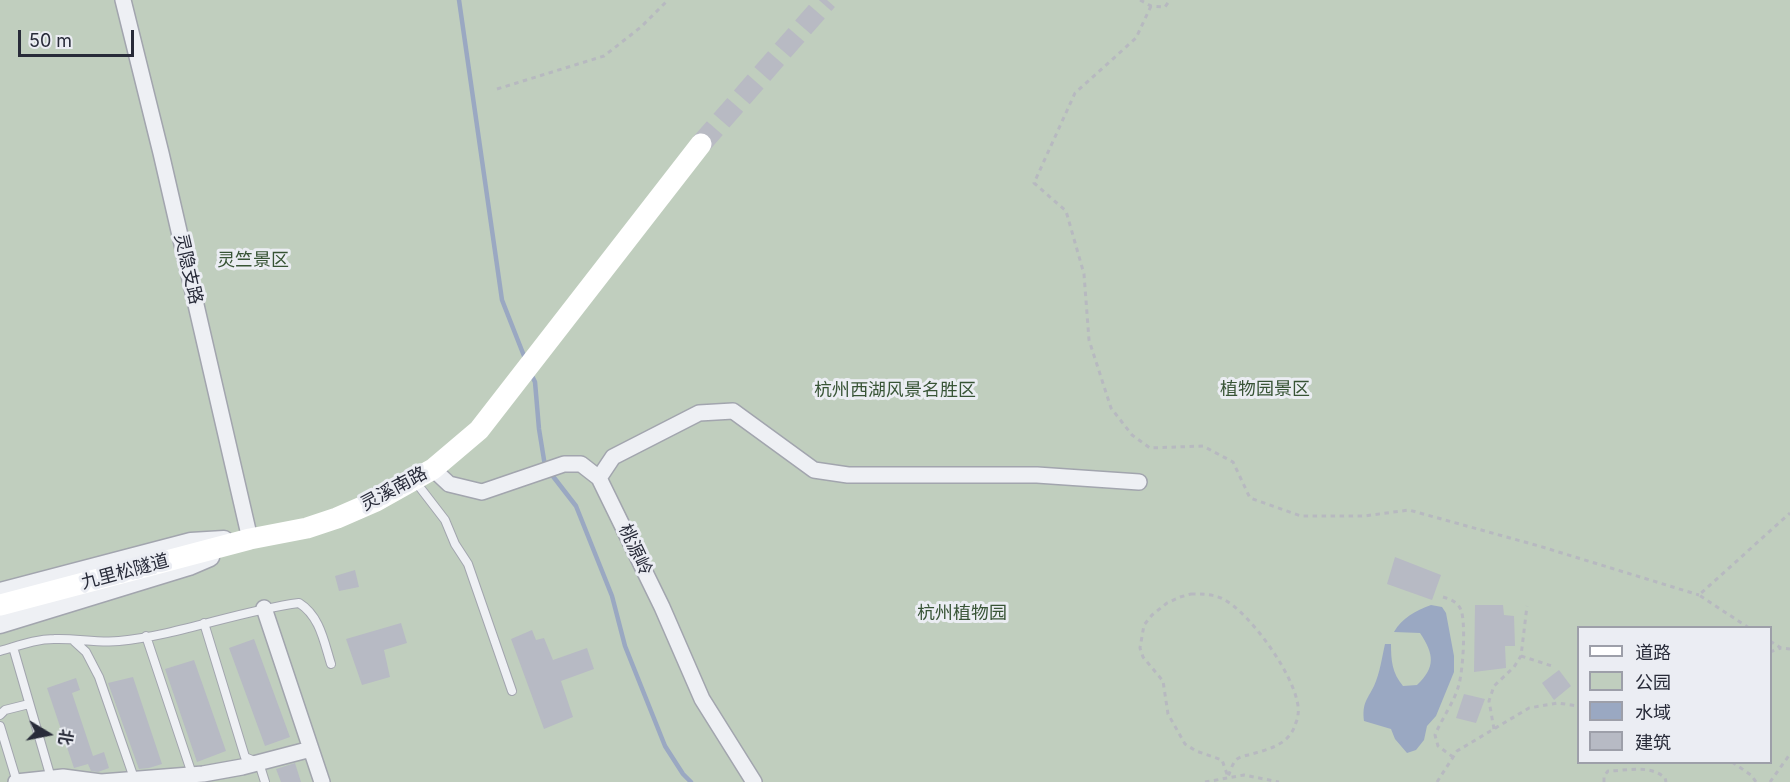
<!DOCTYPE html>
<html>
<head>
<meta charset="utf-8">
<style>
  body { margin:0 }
  #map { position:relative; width:1790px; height:782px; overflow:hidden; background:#dcdee5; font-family:Inter,"Noto Sans SC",sans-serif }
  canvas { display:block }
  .legend { position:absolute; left:1577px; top:626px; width:195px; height:138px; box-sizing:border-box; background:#ebedf3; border:2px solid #9d9fa9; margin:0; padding:8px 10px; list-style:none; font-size:18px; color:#282b39 }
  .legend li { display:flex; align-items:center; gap:12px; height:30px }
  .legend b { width:30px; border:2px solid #9d9fa9 }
  .north { position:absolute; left:18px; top:704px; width:60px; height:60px; -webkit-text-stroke:4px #ebedf3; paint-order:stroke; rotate:100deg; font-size:16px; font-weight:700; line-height:24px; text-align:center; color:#282b39 }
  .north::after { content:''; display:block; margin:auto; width:21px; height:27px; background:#282b39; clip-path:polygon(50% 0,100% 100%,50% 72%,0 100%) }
  .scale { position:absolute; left:18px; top:30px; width:116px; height:27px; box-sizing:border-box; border:3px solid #282b39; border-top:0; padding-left:8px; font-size:18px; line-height:21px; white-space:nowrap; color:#282b39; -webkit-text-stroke:4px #ebedf3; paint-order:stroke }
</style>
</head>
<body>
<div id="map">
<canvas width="1790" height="782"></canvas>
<ul class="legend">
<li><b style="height:8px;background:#fff"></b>道路</li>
<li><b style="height:16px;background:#c0cebe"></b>公园</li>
<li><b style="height:16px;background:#9aa8c2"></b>水域</li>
<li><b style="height:16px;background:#b7bac4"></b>建筑</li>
</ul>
<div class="north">北</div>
<div class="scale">50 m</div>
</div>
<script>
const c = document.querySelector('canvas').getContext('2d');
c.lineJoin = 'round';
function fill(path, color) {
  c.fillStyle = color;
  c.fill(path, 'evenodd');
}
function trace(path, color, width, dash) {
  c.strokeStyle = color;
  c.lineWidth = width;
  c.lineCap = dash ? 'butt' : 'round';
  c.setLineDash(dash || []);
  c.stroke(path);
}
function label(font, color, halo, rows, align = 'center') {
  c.font = font + ' Inter,"Noto Sans SC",sans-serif';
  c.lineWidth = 6;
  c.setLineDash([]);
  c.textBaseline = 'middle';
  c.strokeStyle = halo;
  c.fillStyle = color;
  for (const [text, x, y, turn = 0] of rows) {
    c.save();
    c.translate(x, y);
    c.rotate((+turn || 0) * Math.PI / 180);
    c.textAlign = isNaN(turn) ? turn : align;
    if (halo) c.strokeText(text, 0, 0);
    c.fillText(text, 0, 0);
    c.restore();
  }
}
fill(new Path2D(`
  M 0,0 L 1790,0 L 1790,782 L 0,782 ZM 1578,628 L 1770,628 L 1770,762 L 1578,762 Z`), '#c0cebe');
fill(new Path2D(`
  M 1431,605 L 1442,607 L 1446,613 L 1454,656 L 1454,672 L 1436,716 L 1427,726 L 1424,740 L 1416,750 L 1407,753 L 1395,739 L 1391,729 L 1364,721 C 1362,703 1367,700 1374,686 C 1380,673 1382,657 1385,644 L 1391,644 C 1391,660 1392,673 1403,686 L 1417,685 C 1436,667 1434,654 1420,633 L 1394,632 C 1402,618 1415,611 1431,605 Z`), '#9aa8c2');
trace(new Path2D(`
  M 459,0 L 502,300 L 526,361
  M 531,374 L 535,382 L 539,429 L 545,466 L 576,506 L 612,596 L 625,646 L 665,746 L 683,774 L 691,782`), '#9aa8c2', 4.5);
fill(new Path2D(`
  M 1395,557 L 1441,575 L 1432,600 L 1387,584 Z
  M 355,570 L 359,587 L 339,591 L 335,576 Z
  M 1475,605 L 1503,605 L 1504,615 L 1514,616 L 1515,646 L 1505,646 L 1506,668 L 1474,672 Z
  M 401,623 L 407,643 L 384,650 L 390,677 L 362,685 L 346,639 Z
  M 532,630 L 536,640 L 544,638 L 553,660 L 587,648 L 594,669 L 561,681 L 573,717 L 544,729 L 511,639 Z
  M 254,639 L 290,737 L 265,746 L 229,648 Z
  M 194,660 L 226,751 L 197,762 L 165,669 Z
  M 1559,670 L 1571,686 L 1554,700 L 1542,683 Z
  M 133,677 L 162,764 L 149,768 L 139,769 L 108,683 Z
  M 76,678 L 80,690 L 72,693 L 93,756 L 104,752 L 109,768 L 98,772 L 91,771 L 88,764 L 74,768 L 47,688 Z
  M 1464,694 L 1485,699 L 1476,723 L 1456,718 Z
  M 295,763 L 301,782 L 281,782 L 276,769 Z`), '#b7bac4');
trace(new Path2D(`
  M 701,144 L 827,0`), '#b8bac3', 21, [21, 10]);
const service = new Path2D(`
  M 415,481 L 445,520 L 455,544 L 468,564 L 512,691
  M 204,623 L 245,757 L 259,763 L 265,782
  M 146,636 L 193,777
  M 74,641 L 86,652 L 99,677 L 135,781
  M 13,647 L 51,778
  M 0,651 C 18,646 35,639 54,639 C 75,638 97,643 119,641 C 180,635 238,611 299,603 C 320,616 324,642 331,664
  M 0,715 L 5,710 L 29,704
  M 0,726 L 17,782`);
const minor = new Path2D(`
  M 123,0 L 161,153 L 250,539
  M 433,469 L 449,484 L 482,492 L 564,464 L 581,464 L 599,478 L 662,607 L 702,699 L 754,782
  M 599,478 L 613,457 L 699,413 L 733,411 L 814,470 L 848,475 L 1037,475 L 1139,482
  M 264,608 L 322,782
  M 16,782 L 63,777 L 101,782 L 203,774 L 242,767 L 311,749`);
const tertiary = new Path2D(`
  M 0,592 L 191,542 L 224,540
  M 0,624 L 189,566 L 210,557`);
trace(service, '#a2a5ae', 10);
trace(minor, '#a2a5ae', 18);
trace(tertiary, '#a2a5ae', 21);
trace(new Path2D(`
  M 1140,0 L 1151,6 L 1165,7 L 1170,0
  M 1151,6 L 1136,38 L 1075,93 L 1034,183 L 1066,211 L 1084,274 L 1089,340 L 1111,408 L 1132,435 L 1150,448 L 1203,446 L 1233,462 L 1250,498 L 1301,516 L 1364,516 L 1409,510 L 1539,546 L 1699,595
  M 497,89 L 604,56 L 641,27 L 668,0
  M 1191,594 C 1202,594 1213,594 1223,599 C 1250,612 1303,685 1298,715 C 1298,719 1295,724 1294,728 C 1286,746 1266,750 1248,755 C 1244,756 1239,757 1236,760 C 1232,764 1230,772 1228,777 L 1222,760 L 1196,751 L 1185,744 L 1168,714 L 1163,681 L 1143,657 L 1140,648 L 1144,625 L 1152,615 L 1167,603 L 1180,597 Z
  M 1443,597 C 1450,599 1458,602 1461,610 C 1466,623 1463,670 1459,684 C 1455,701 1442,718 1435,735 L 1438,746 L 1453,757
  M 1749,628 L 1699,595 L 1790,513
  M 1770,641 L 1781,648 L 1790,649
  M 1770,652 L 1781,648
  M 1521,656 L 1555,667
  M 1494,729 L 1489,701 L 1494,686 L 1514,667 L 1521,656 L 1527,606
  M 1732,762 L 1751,775 L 1756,782
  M 1205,782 L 1244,775 L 1279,782
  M 1437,782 L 1457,751 L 1529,708 L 1558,703 L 1578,706
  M 1604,782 L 1604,776 L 1608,771 C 1626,771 1650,764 1665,778 L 1666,782
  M 1770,782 L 1790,754`), '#b7b9c0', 3, [4.5, 4.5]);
trace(service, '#eef0f4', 8);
trace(minor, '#eef0f4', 15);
trace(tertiary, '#eef0f4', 18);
trace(new Path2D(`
  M 0,605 L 250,539 L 307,528 L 337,518 L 376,501 L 433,469 L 479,430 L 701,144`), '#fff', 21);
label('18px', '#385436', '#ebedf3', [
  ["灵竺景区",253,261],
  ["植物园景区",1265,390],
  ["杭州西湖风景名胜区",895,391],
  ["杭州植物园",962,614]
]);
label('18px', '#282b39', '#ebedf3', [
  ["灵隐支路",188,269,77],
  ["灵溪南路",394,489,-28],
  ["桃源岭",635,550,65],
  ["九里松隧道",125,572,-15]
]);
</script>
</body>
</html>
